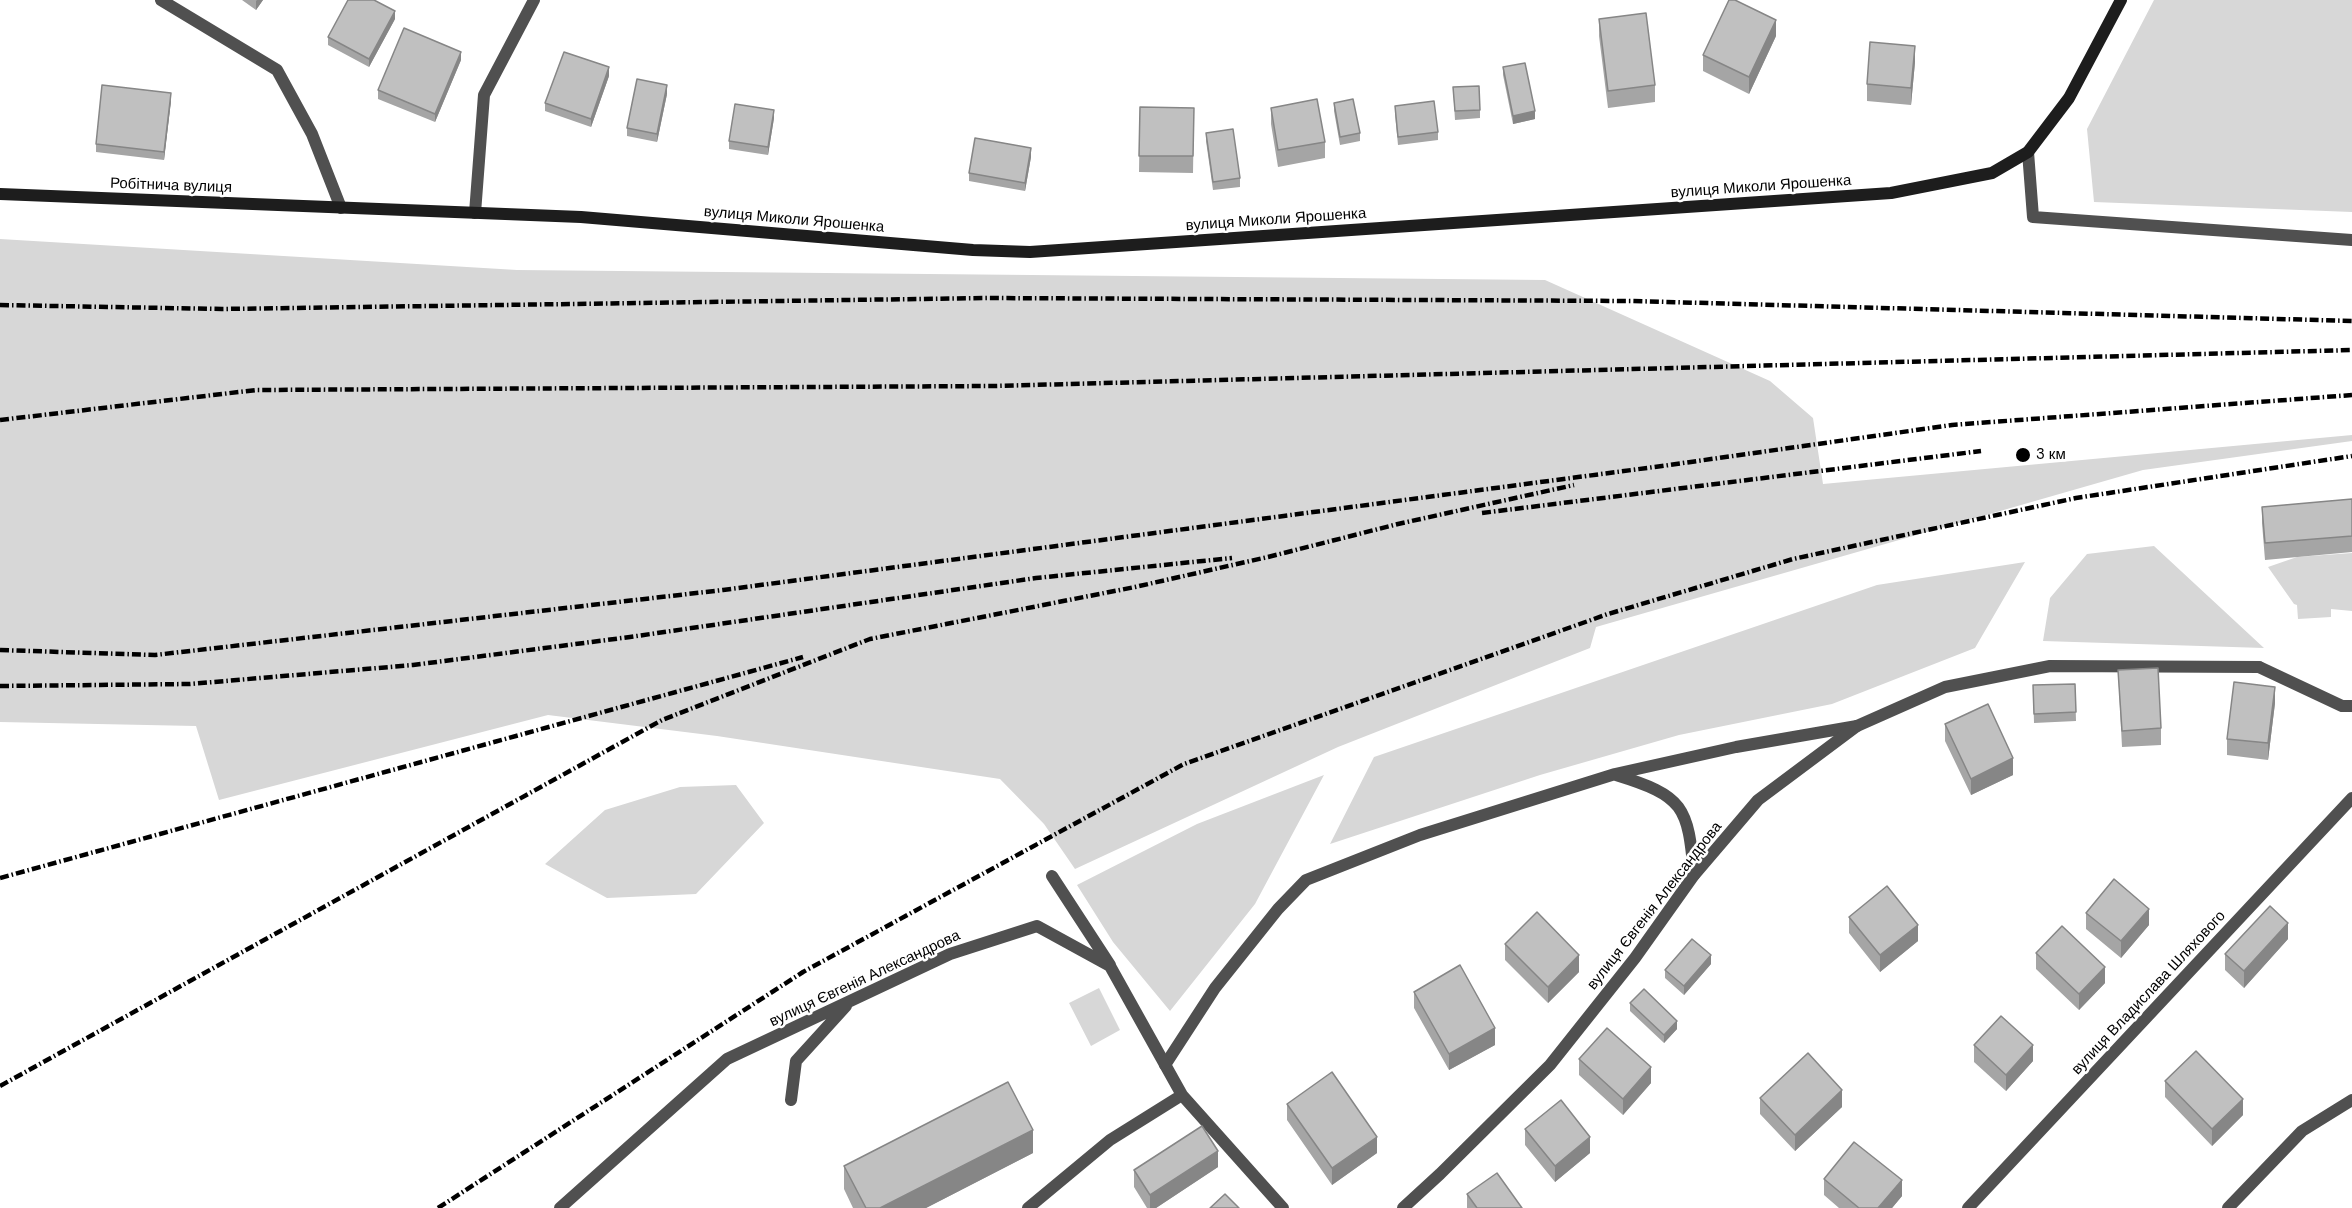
<!DOCTYPE html>
<html>
<head>
<meta charset="utf-8">
<style>
  body { margin:0 }
  canvas { display:block; background:#fff }
</style>
</head>
<body>
<canvas width="2352" height="1208"></canvas>
<script>
const c = document.querySelector('canvas').getContext('2d');
c.lineJoin = 'round';
function fill(path, color) {
  c.fillStyle = color;
  c.fill(path, 'evenodd');
}
function trace(path, color, width, dash) {
  c.strokeStyle = color;
  c.lineWidth = width;
  c.lineCap = dash ? 'butt' : 'round';
  c.setLineDash(dash || []);
  c.stroke(path);
}
function label(font, color, halo, rows, align = 'center') {
  c.font = font + ' "DM Sans",sans-serif';
  c.lineWidth = 5;
  c.setLineDash([]);
  c.textBaseline = 'middle';
  c.strokeStyle = halo;
  c.fillStyle = color;
  for (const [text, x, y, turn = 0] of rows) {
    c.save();
    c.translate(x, y);
    c.rotate((+turn || 0) * Math.PI / 180);
    c.textAlign = isNaN(turn) ? turn : align;
    if (halo) c.strokeText(text, 0, 0);
    c.fillText(text, 0, 0);
    c.restore();
  }
}
fill(new Path2D(`
  M 2154,0 L 2352,0 L 2352,212 L 2094,202 L 2087,129 Z
  M 0,239 L 517,270 L 1545,280 L 1770,381 L 1813,418 L 1823,484 L 2352,435 L 2352,441 L 2143,470 L 1596,627 L 1590,648 L 1338,747 L 1075,869 L 1044,824 L 1000,779 L 717,736 L 548,715 L 219,800 L 196,726 L 0,722 Z
  M 2154,546 L 2264,648 L 2043,641 L 2050,598 L 2087,554 Z
  M 2352,553 L 2352,611 L 2331,609 L 2331,617 L 2298,619 L 2297,605 L 2294,604 L 2268,567 L 2297,557 Z
  M 2025,562 L 1975,648 L 1832,704 L 1679,735 L 1540,775 L 1330,844 L 1374,757 L 1877,585 Z
  M 1324,775 L 1255,904 L 1170,1011 L 1113,942 L 1077,885 L 1197,824 Z
  M 736,785 L 764,823 L 696,894 L 607,898 L 545,864 L 605,810 L 680,787 Z
  M 1099,988 L 1120,1030 L 1091,1046 L 1069,1003 Z`), '#d7d7d7');
trace(new Path2D(`
  M 2028,152 L 2033,217 L 2352,240
  M 475,213 L 484,95 L 534,0
  M 2259,667 L 2342,706 L 2352,706
  M 1616,775 C 1684,796 1688,806 1694,875
  M 1165,1065 L 1215,988 L 1278,909 L 1306,880 L 1420,835 L 1615,774 L 1736,747 L 1857,726`), '#505050', 12);
trace(new Path2D(`
  M 161,0 L 277,70 L 312,134 L 341,208
  M 1052,876 L 1110,965
  M 791,1100 L 796,1061 L 846,1006
  M 560,1208 L 727,1059 L 950,954 L 1037,926 L 1110,966 L 1182,1095 L 1283,1208
  M 1028,1208 L 1110,1140 L 1182,1095
  M 1403,1208 L 1440,1174 L 1550,1065 L 1635,958 L 1694,875 L 1758,800 L 1857,726 L 1945,687 L 2050,666 L 2259,667
  M 1968,1208 L 2352,798
  M 2228,1208 L 2302,1131 L 2352,1100`), '#505050', 12);
trace(new Path2D(`
  M 0,194 L 581,217 L 973,250 L 1030,252 L 1891,193 L 1992,173 L 2028,152 L 2069,98 L 2121,0`), '#1d1d1d', 12);
trace(new Path2D(`
  M 0,305 L 222,309 L 987,298 L 1633,301 L 2352,321
  M 0,420 L 256,390 L 994,386 L 2352,350
  M 1482,513 L 1981,451
  M 0,650 L 155,655 L 723,590 L 1662,466 L 1952,425 L 2352,395
  M 0,686 L 190,684 L 413,665 L 630,637 L 1036,578 L 1232,558
  M 0,878 L 803,657
  M 0,1086 L 662,720 L 870,639 L 1135,587 L 1268,557 L 1398,524 L 1574,485
  M 438,1208 L 803,972 L 1184,764 L 1608,614 L 1793,559 L 2076,498 L 2352,456`), '#000', 4.5, [9, 3, 1.5, 3]);
fill(new Path2D(`
  M 242,0 L 263,0 L 256,10 Z
  M 395,19 L 369,67 L 328,45 L 328,37 Z
  M 1599,19 L 1655,85 L 1655,102 L 1608,108 L 1599,36 Z
  M 1776,36 L 1749,94 L 1703,71 L 1703,55 Z
  M 461,60 L 435,122 L 378,99 L 378,90 Z
  M 1915,62 L 1911,105 L 1867,101 L 1867,84 Z
  M 1503,67 L 1535,119 L 1513,124 L 1503,75 Z
  M 609,76 L 591,127 L 545,111 L 545,103 Z
  M 1453,87 L 1480,110 L 1480,118 L 1455,120 Z
  M 667,94 L 657,142 L 627,136 L 627,128 Z
  M 171,101 L 164,160 L 96,152 L 96,144 Z
  M 1334,103 L 1360,133 L 1360,141 L 1340,145 L 1334,111 Z
  M 1395,106 L 1438,132 L 1438,140 L 1398,145 L 1395,114 Z
  M 1140,107 L 1194,108 L 1193,173 L 1139,172 Z
  M 1271,108 L 1325,142 L 1325,158 L 1278,167 L 1271,124 Z
  M 774,118 L 768,155 L 729,149 L 729,141 Z
  M 1206,133 L 1240,178 L 1240,187 L 1213,190 L 1206,141 Z
  M 1031,157 L 1025,191 L 969,181 L 969,173 Z
  M 2352,499 L 2352,552 L 2265,560 L 2262,523 L 2262,507 Z
  M 2118,670 L 2161,728 L 2161,745 L 2122,747 Z
  M 2075,684 L 2076,721 L 2034,723 L 2033,685 Z
  M 2275,703 L 2268,760 L 2227,755 L 2227,739 Z
  M 1945,724 L 2013,775 L 1971,795 L 1945,741 Z
  M 2086,913 L 2149,925 L 2121,958 L 2086,929 Z
  M 1849,917 L 1918,941 L 1880,972 L 1849,933 Z
  M 2288,939 L 2244,988 L 2225,970 L 2225,954 Z
  M 1505,944 L 1579,972 L 1548,1003 L 1505,960 Z
  M 2036,953 L 2105,983 L 2079,1010 L 2036,969 Z
  M 1711,964 L 1684,995 L 1665,978 L 1665,970 Z
  M 1414,992 L 1495,1045 L 1449,1070 L 1414,1008 Z
  M 1630,1003 L 1677,1029 L 1664,1043 L 1630,1011 Z
  M 1974,1045 L 2033,1061 L 2006,1091 L 1974,1062 Z
  M 1579,1059 L 1651,1083 L 1623,1115 L 1579,1075 Z
  M 2165,1081 L 2243,1115 L 2212,1146 L 2165,1097 Z
  M 1760,1098 L 1842,1107 L 1795,1151 L 1760,1114 Z
  M 1287,1104 L 1377,1153 L 1332,1185 L 1287,1120 Z
  M 1525,1129 L 1590,1153 L 1555,1182 L 1525,1145 Z
  M 1033,1153 L 926,1208 L 853,1208 L 844,1189 L 844,1166 Z
  M 1218,1167 L 1156,1208 L 1147,1208 L 1134,1187 L 1134,1170 Z
  M 1824,1179 L 1902,1196 L 1892,1208 L 1839,1208 L 1824,1195 Z
  M 1467,1194 L 1522,1208 L 1467,1208 Z`), '#a5a5a5');
fill(new Path2D(`
  M 257,0 L 263,0 L 256,10 L 256,1 Z
  M 395,11 L 395,19 L 369,67 L 369,59 Z
  M 1776,20 L 1776,36 L 1749,94 L 1749,77 Z
  M 1915,46 L 1915,62 L 1911,105 L 1911,88 Z
  M 461,52 L 461,60 L 435,122 L 435,114 Z
  M 609,67 L 609,76 L 591,127 L 591,119 Z
  M 667,85 L 667,94 L 657,142 L 657,134 Z
  M 171,93 L 171,101 L 164,160 L 164,152 Z
  M 774,110 L 774,118 L 768,155 L 768,147 Z
  M 1535,111 L 1535,119 L 1513,124 L 1513,116 Z
  M 1031,148 L 1031,157 L 1025,191 L 1025,183 Z
  M 2275,687 L 2275,703 L 2268,760 L 2268,743 Z
  M 2013,758 L 2013,775 L 1971,795 L 1971,779 Z
  M 2149,909 L 2149,925 L 2121,958 L 2121,941 Z
  M 2288,923 L 2288,939 L 2244,988 L 2244,971 Z
  M 1918,925 L 1918,941 L 1880,972 L 1880,955 Z
  M 1579,955 L 1579,972 L 1548,1003 L 1548,987 Z
  M 1711,955 L 1711,964 L 1684,995 L 1684,986 Z
  M 2105,967 L 2105,983 L 2079,1010 L 2079,994 Z
  M 1677,1021 L 1677,1029 L 1664,1043 L 1664,1035 Z
  M 1495,1028 L 1495,1045 L 1449,1070 L 1449,1054 Z
  M 2033,1045 L 2033,1061 L 2006,1091 L 2006,1075 Z
  M 1651,1067 L 1651,1083 L 1623,1115 L 1623,1099 Z
  M 1842,1090 L 1842,1107 L 1795,1151 L 1795,1135 Z
  M 2243,1099 L 2243,1115 L 2212,1146 L 2212,1129 Z
  M 1033,1130 L 1033,1153 L 926,1208 L 880,1208 Z
  M 1377,1137 L 1377,1153 L 1332,1185 L 1332,1168 Z
  M 1590,1137 L 1590,1153 L 1555,1182 L 1555,1166 Z
  M 1218,1151 L 1218,1167 L 1156,1208 L 1150,1208 L 1150,1195 Z
  M 1902,1180 L 1902,1196 L 1892,1208 L 1878,1208 Z`), '#868686');
const building = new Path2D(`
  M 348,0 L 374,0 L 395,11 L 369,59 L 328,37 Z
  M 1729,0 L 1735,0 L 1776,20 L 1749,77 L 1703,55 Z
  M 1646,13 L 1655,85 L 1608,91 L 1599,19 Z
  M 404,28 L 461,52 L 435,114 L 378,90 Z
  M 1870,42 L 1915,46 L 1911,88 L 1867,84 Z
  M 564,52 L 609,67 L 591,119 L 545,103 Z
  M 1525,63 L 1535,111 L 1513,116 L 1503,67 Z
  M 637,79 L 667,85 L 657,134 L 627,128 Z
  M 102,85 L 171,93 L 164,152 L 96,144 Z
  M 1479,86 L 1480,110 L 1455,111 L 1453,87 Z
  M 1317,99 L 1325,142 L 1278,150 L 1271,108 Z
  M 1353,99 L 1360,133 L 1340,137 L 1334,103 Z
  M 1434,101 L 1438,132 L 1398,137 L 1395,106 Z
  M 735,104 L 774,110 L 768,147 L 729,141 Z
  M 1140,107 L 1194,108 L 1193,156 L 1139,156 Z
  M 1233,129 L 1240,178 L 1213,182 L 1206,133 Z
  M 975,138 L 1031,148 L 1025,183 L 969,173 Z
  M 2352,499 L 2352,536 L 2265,543 L 2262,507 Z
  M 2158,668 L 2161,728 L 2122,731 L 2118,670 Z
  M 2234,682 L 2275,687 L 2268,743 L 2227,739 Z
  M 2075,684 L 2076,712 L 2034,714 L 2033,685 Z
  M 1988,704 L 2013,758 L 1971,779 L 1945,724 Z
  M 2114,879 L 2149,909 L 2121,941 L 2086,913 Z
  M 1887,886 L 1918,925 L 1880,955 L 1849,917 Z
  M 2270,906 L 2288,923 L 2244,971 L 2225,954 Z
  M 1537,912 L 1579,955 L 1548,987 L 1505,944 Z
  M 2062,926 L 2105,967 L 2079,994 L 2036,953 Z
  M 1692,939 L 1711,955 L 1684,986 L 1665,970 Z
  M 1460,965 L 1495,1028 L 1449,1054 L 1414,992 Z
  M 1644,989 L 1677,1021 L 1664,1035 L 1630,1003 Z
  M 2001,1016 L 2033,1045 L 2006,1075 L 1974,1045 Z
  M 1607,1028 L 1651,1067 L 1623,1099 L 1579,1059 Z
  M 2196,1051 L 2243,1099 L 2212,1129 L 2165,1081 Z
  M 1808,1053 L 1842,1090 L 1795,1135 L 1760,1098 Z
  M 1332,1072 L 1377,1137 L 1332,1168 L 1287,1104 Z
  M 1008,1082 L 1033,1130 L 880,1208 L 866,1208 L 844,1166 Z
  M 1561,1100 L 1590,1137 L 1555,1166 L 1525,1129 Z
  M 1202,1126 L 1218,1151 L 1150,1195 L 1134,1170 Z
  M 1854,1142 L 1902,1180 L 1878,1208 L 1859,1208 L 1824,1179 Z
  M 1497,1173 L 1522,1208 L 1477,1208 L 1467,1194 Z
  M 1225,1194 L 1239,1208 L 1210,1208 Z`);
fill(building, '#c0c0c0');
trace(building, '#868686', 1.5);
for (const [x, y, r, color] of [
  [2023,455,8,"#000"]
]) {
  const dot = new Path2D();
  dot.arc(x, y, r, 0, 2 * Math.PI);
  c.fillStyle = color;
  c.fill(dot);
  trace(dot, '#fff', 2);
}
label('15px', '#000', '#fff', [
  ["Робітнича вулиця",171,186,2],
  ["вулиця Миколи Ярошенка",1761,187,-4],
  ["вулиця Миколи Ярошенка",794,220,5],
  ["вулиця Миколи Ярошенка",1276,220,-4],
  ["вулиця Євгенія Александрова",1655,906,-52],
  ["вулиця Євгенія Александрова",865,979,-25],
  ["вулиця Владислава Шляхового",2149,993,-47]
]);
label('15px', '#000', '#fff', [
  ["3 км",2036,455]
], 'left');
</script>
</body>
</html>
